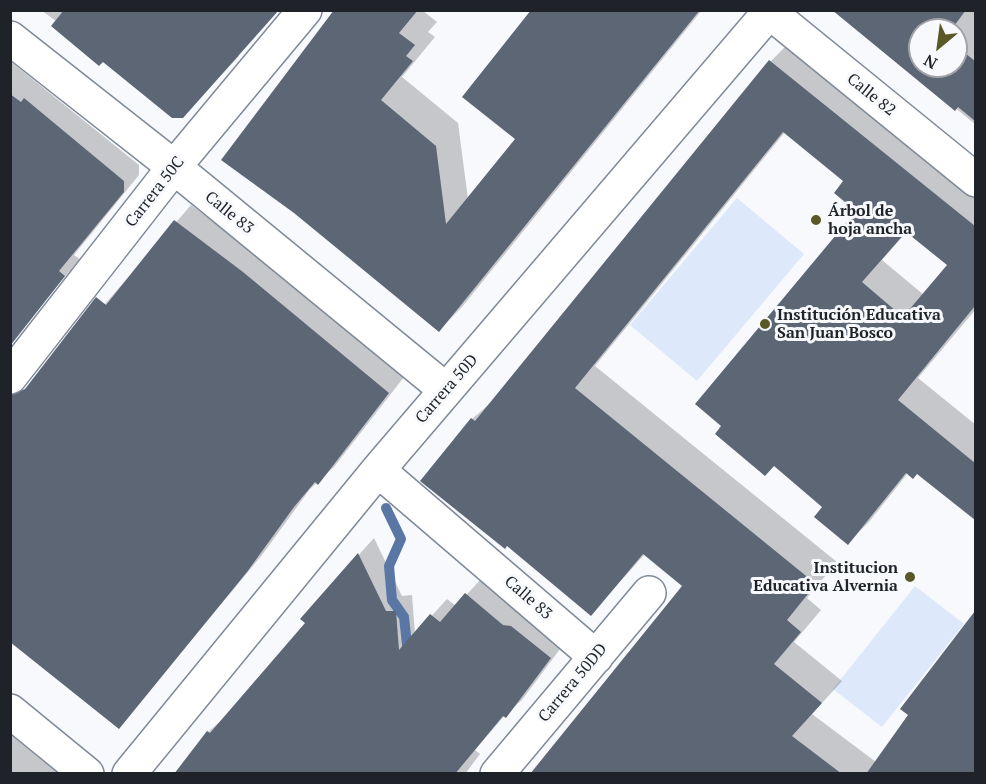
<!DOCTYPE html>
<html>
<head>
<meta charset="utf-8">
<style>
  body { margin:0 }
  #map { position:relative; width:986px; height:784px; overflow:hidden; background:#f7f9fd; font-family:"PT Serif",serif }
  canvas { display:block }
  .frame { position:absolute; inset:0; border:12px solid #1f2329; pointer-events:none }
  .north { position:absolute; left:908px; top:18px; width:60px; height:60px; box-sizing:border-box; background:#f7f9fd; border:2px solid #a1a3a8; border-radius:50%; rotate:209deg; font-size:16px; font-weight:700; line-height:24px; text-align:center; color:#1f2329 }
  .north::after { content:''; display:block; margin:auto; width:21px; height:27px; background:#585926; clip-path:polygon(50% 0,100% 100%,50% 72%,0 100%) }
</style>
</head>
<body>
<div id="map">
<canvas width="986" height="784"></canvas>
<div class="frame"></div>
<div class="north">N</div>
</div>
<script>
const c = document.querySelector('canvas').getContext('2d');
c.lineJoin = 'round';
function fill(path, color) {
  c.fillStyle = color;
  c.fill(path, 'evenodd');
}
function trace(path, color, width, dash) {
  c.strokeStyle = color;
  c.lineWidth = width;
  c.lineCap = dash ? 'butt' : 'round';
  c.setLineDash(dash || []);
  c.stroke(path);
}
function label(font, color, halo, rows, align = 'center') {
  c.font = font + ' "PT Serif",serif';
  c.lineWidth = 6;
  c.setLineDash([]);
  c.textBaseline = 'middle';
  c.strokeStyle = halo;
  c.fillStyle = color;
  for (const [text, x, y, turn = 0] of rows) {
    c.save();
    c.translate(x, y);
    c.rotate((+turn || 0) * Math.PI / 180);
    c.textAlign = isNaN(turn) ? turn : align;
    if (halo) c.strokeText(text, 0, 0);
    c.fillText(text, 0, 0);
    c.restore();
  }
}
fill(new Path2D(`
  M 737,198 L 804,254 L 697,381 L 630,325 Z
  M 915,586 L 964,624 L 882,727 L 833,689 Z`), '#dde8fb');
fill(new Path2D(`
  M 41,10 L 273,10 L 237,54 L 239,56 L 183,116 Z
  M 340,10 L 422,10 L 437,22 L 428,32 L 435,37 L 402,77 L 458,123 L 468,199 L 517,139 L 533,10 L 702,10 L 462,307 L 439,330 Z
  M 837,10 L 976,10 L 976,125 ZM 920,30 L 956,30 L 956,66 L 920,66 Z
  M 792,40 L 976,188 L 976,309 L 918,378 L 976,425 L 976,510 L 971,515 L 918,472 L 908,473 L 869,522 L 848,543 L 825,506 L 858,211 L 846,181 L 785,132 L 595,366 L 837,562 L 807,598 L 821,610 L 794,642 L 842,681 L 812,714 L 876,762 L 976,615 L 976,774 L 531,774 L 684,586 L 645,554 L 591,614 L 507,544 L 422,481 L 472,419 L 495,399 L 771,61 ZM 907,231 L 949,265 L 924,295 L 882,260 Z
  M 10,61 L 139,165 L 139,175 L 74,255 L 80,259 L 10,341 Z
  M 191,205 L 258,256 L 404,377 L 334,467 L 310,489 L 262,555 L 119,727 L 10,424 L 105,304 Z
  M 374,538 L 402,596 L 412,595 L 415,634 L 447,599 L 456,606 L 482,578 L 566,641 L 522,700 L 505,715 L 475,750 L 480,754 L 465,774 L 176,774 L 208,732 L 225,717 L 307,623 L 302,618 Z
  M 10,707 L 77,774 L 10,774 Z`), '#0003');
trace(new Path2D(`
  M 386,508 L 401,539 L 389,566 L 392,600 L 404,617 L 408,654`), '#5a76a4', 10);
fill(new Path2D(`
  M 64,10 L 279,10 L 183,118 L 172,118 L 103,62 L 99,66 L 51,26 Z
  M 334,10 L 418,10 L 399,33 L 415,45 L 406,56 L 413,61 L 381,100 L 436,146 L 446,224 L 515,139 L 462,97 L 531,10 L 700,10 L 439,332 L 294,213 L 221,160 Z
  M 832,10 L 966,10 L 951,30 L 920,30 L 920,66 L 956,66 L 956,46 L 975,61 L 975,121 L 958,107 L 955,111 Z
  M 769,60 L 975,226 L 975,306 L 898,400 L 975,463 L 975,520 L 917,474 L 913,479 L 906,473 L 848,545 L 814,517 L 822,507 L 774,466 L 765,476 L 715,434 L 721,426 L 695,404 L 856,211 L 834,193 L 843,181 L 783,132 L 575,388 L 816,584 L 787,620 L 801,632 L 774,664 L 822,703 L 792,736 L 842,774 L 530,774 L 682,586 L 643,554 L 591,616 L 507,546 L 505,549 L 420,481 L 471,418 L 475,421 ZM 906,232 L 947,265 L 903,317 L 862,282 Z
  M 10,94 L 21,102 L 24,98 L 124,181 L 124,192 L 59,271 L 65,276 L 10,346 Z
  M 174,220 L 243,272 L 389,393 L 318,485 L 315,482 L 294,507 L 247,572 L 119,729 L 10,642 L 10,395 L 25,389 L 96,297 L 106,305 Z
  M 358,553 L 386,611 L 396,611 L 399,650 L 430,614 L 440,622 L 465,593 L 503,625 L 511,626 L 551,658 L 506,718 L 503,716 L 455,774 L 174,774 L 207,731 L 210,733 L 305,623 L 300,619 Z
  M 975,611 L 975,774 L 866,774 L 908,715 L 900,709 Z`), '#5d6675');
const minor = new Path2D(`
  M 767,10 L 976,180
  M 10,38 L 174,167 L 446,390
  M 10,377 L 174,167 L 305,10
  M 378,470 L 596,657
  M 10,711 L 87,774
  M 129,774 L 378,470 L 771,10
  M 497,774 L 649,593`);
trace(minor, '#7f8998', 36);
trace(minor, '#fff', 33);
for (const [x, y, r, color] of [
  [816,220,6,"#585926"],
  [765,324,6,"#585926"],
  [910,577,6,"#585926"]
]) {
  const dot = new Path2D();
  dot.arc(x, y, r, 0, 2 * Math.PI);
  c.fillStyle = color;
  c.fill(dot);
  trace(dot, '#f7f9fd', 2);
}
label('16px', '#1f2329', '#f7f9fd', [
  ["Calle 82",871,95,39],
  ["Carrera 50C",155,192,-52],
  ["Calle 83",229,213,39],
  ["Carrera 50D",447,389,-49],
  ["Calle 83",528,598,41],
  ["Carrera 50DD",573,683,-50]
]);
label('bold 16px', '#1f2329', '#f7f9fd', [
  ["Árbol de",828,211],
  ["hoja ancha",828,229],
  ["Institución Educativa",777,315],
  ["San Juan Bosco",777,333],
  ["Institucion",898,568,"right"],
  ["Educativa Alvernia",898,586,"right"]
], 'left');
</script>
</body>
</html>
